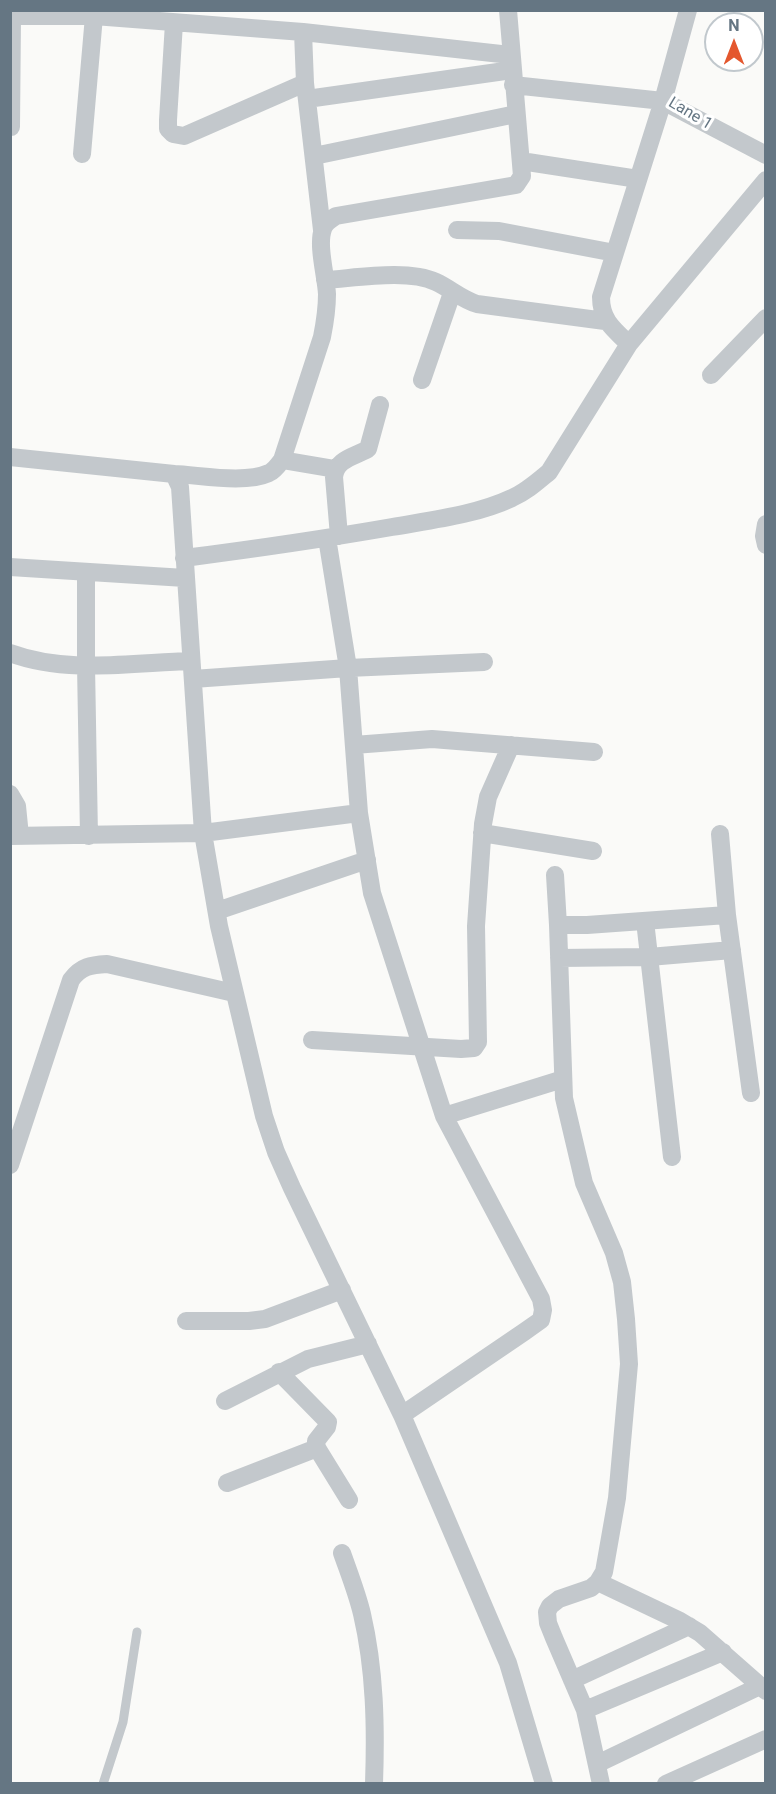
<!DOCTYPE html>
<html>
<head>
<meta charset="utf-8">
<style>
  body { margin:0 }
  #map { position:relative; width:776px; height:1794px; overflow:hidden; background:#fafaf8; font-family:Roboto,sans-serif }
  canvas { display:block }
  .frame { position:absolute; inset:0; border:12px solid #657683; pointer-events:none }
  .north { position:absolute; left:704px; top:12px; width:60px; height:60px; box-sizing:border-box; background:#fff; border:2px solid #c1c8cd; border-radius:50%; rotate:0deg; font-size:16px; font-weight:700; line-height:24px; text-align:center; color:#657683 }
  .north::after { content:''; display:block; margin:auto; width:21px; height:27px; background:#e4572e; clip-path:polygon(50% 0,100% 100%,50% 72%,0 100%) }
</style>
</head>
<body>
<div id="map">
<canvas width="776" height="1794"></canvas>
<div class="frame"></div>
<div class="north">N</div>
</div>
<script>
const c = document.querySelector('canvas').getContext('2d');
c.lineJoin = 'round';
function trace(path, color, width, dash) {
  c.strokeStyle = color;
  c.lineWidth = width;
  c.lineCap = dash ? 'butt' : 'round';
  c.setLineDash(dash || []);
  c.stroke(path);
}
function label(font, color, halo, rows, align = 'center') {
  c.font = font + ' Roboto,sans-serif';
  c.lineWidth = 6;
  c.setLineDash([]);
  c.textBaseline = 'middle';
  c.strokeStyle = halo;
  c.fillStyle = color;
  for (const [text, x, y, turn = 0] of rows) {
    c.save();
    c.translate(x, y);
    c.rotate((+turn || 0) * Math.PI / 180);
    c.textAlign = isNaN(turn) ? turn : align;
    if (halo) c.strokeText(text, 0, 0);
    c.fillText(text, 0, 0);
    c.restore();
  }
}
trace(new Path2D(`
  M 103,1784 L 123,1722 L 137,1632`), '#c3c8cc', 9);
trace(new Path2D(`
  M 688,10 L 663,101 L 766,155
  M 10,16 L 94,16 L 303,32 L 510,55
  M 174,23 L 168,120 L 168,129 L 173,134 L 184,136 L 305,83
  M 303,32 L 305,83 L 322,230
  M 513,85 L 663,101 L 601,297 C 601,320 613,329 629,344
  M 307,99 L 512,70
  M 11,127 L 12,16
  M 82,154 L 94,16
  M 314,156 L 516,114
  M 521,161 L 638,179
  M 457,230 L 499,231 L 615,253
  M 325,280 C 357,278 408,269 436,282 C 451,289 461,299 477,304 L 605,321
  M 711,375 L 766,318
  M 422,380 L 452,293
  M 10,457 L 174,474 L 180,487 L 203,833 L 219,926 L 264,1116 L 276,1152 L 292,1188 L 402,1415 L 508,1663 L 544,1784
  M 282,460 L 335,469
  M 174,474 C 200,475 245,484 269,473 C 274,471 279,464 282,460 L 322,337 C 325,322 327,309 327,294 C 326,276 317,245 323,229 C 325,222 330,220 336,216 L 516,185 L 522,176 L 508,10
  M 766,524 L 764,536 L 766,545
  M 339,536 L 334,477 C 336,459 354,457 368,449 L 380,405
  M 184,558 C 254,549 323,539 392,527 C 431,520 476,515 512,498 C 526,492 537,482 549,472 L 629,344 L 766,180
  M 10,567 L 185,578
  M 86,572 L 86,665 L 89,836
  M 10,653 C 66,674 132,663 190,661
  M 193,679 L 348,668 L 327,538
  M 354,745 L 432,739 L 594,752
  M 10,794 L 17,806 L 20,836
  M 482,833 L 593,851
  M 720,834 L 727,915 L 751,1093
  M 10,836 L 203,833 L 359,813
  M 555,875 L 558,925 L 564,1098 L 584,1183 L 614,1253 L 622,1282 L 626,1319 L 629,1364 L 617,1498 L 604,1572 L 598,1582 L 591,1588 L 559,1599 L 550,1606 L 547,1612 L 548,1623 L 554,1638 L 585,1710 L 601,1784
  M 217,911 L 367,860
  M 645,921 L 672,1157
  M 558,925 L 587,925 L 727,915
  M 559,958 L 649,957 L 732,950
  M 312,1040 L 461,1049 L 474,1048 L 478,1042 L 476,926 L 483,824 L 488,797 L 511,745
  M 444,1116 L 563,1079
  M 10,1165 L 71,980 C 81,966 91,965 107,964 L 234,993
  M 186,1321 L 249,1321 L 265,1319 L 342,1290
  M 279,1372 L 328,1422 L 327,1427 L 316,1441 L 317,1448 L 349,1500
  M 225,1401 L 308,1359 L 368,1344
  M 402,1415 L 524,1332 L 541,1320 L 543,1310 L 541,1299 L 444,1116 L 372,893 L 359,813 L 348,668 L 484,662
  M 227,1483 L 317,1448
  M 342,1553 C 349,1573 357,1593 362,1614 C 375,1670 376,1727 374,1784
  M 598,1582 L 680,1621 L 700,1633 L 766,1691
  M 572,1680 L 689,1626
  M 585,1710 L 723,1652
  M 597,1764 L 760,1686
  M 666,1784 L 766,1739`), '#c3c8cc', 18);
label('16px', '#657683', '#fff', [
  ["Lane 1",690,114,31]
]);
</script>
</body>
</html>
